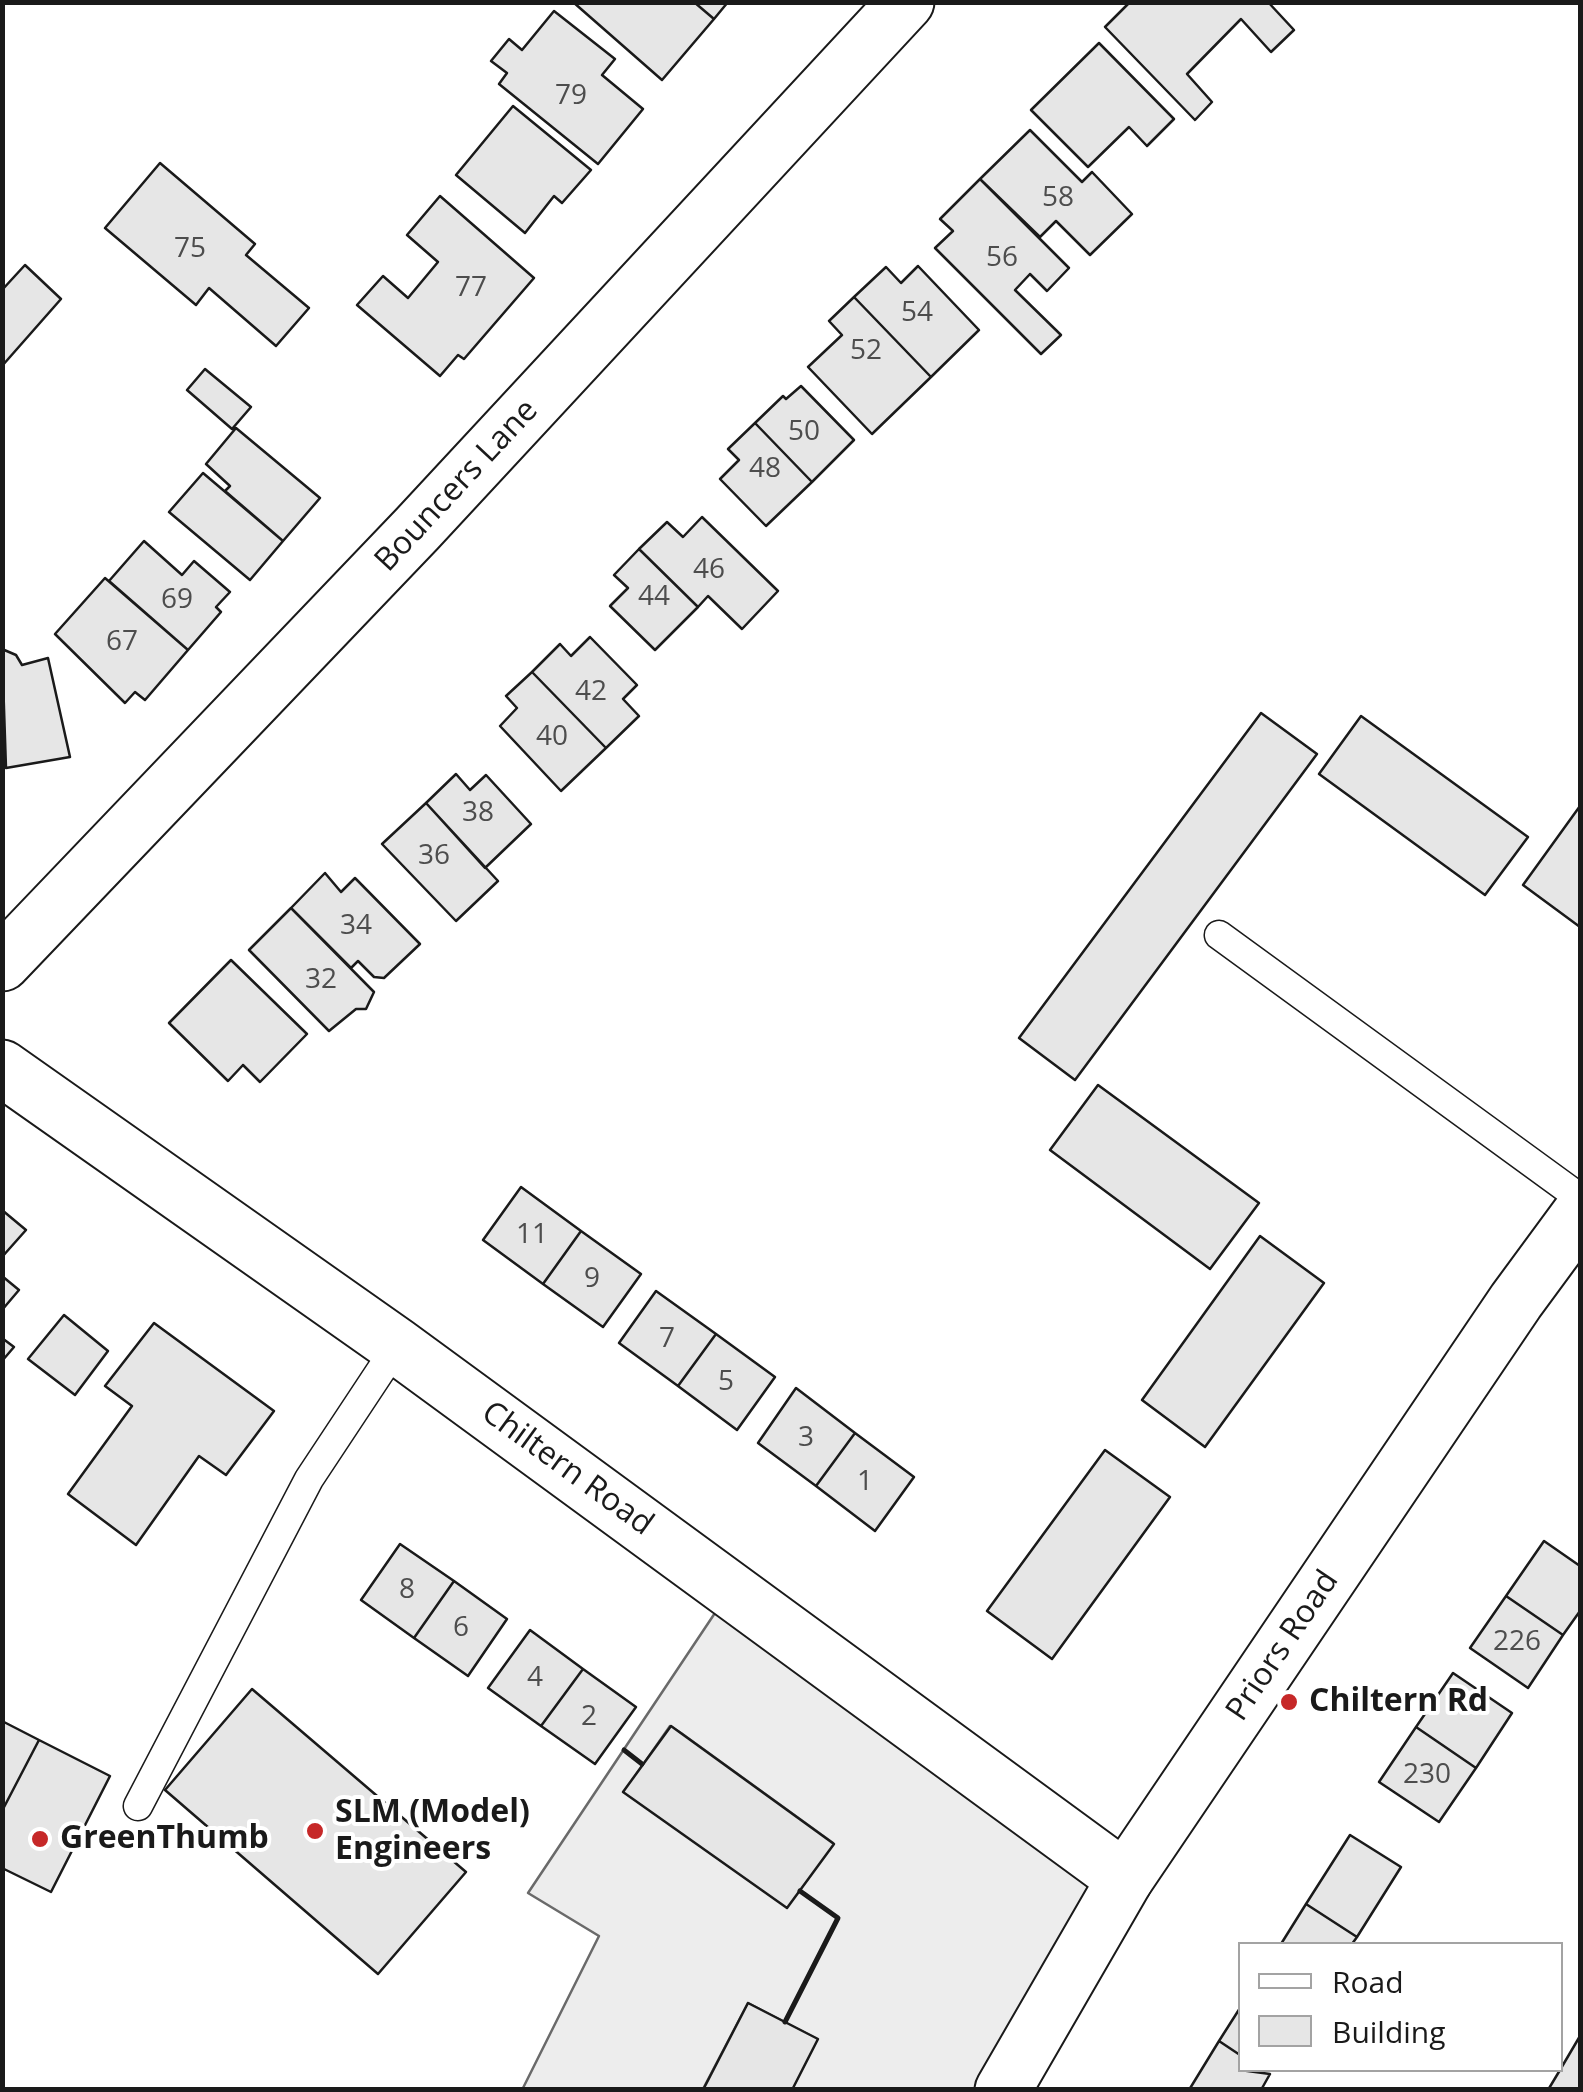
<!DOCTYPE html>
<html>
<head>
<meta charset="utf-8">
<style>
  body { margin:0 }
  #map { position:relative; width:1583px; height:2092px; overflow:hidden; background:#fff; font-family:"Open Sans",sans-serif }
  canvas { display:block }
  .frame { position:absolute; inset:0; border:5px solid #1a1a1a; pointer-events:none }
  .legend { position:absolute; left:1238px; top:1942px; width:325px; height:130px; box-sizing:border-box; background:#fff; border:2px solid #a3a3a3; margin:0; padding:12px 18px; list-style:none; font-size:30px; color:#1a1a1a }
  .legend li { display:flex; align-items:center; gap:20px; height:50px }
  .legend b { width:50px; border:2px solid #a3a3a3 }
</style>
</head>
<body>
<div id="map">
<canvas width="1583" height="2092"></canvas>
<div class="frame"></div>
<ul class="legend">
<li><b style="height:12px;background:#fff"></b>Road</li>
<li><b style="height:28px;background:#e6e6e6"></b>Building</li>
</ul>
</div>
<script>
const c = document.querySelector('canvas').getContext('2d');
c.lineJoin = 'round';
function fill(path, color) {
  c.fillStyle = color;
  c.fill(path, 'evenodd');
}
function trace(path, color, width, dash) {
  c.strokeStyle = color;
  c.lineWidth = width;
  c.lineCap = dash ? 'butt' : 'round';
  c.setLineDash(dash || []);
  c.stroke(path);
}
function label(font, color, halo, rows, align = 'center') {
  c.font = font + ' "Open Sans",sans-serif';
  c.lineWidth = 8;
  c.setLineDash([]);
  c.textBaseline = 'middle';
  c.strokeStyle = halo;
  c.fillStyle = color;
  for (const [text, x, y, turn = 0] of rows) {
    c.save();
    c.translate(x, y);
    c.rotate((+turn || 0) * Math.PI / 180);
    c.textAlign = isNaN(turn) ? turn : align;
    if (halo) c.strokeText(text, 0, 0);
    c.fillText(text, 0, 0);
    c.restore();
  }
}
const built = new Path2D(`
  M 731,1589 L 1125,1879 L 1003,2089 L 792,2089 L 817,2039 L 748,2003 L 703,2089 L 522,2090 L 599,1936 L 528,1893 ZM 670,1726 L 681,1733 L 833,1843 L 624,1792 Z`);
fill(built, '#ededed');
trace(built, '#6a6a6a', 2.5);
const building = new Path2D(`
  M 573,2 L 694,2 L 714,19 L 662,80 Z
  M 694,2 L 728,2 L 714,19 Z
  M 1130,2 L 1268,2 L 1294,30 L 1271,52 L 1241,19 L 1187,74 L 1212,102 L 1195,120 L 1105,27 Z
  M 554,11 L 615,59 L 602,75 L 643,109 L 598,164 L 499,84 L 507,73 L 491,61 L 509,39 L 522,50 Z
  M 1099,43 L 1174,119 L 1147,146 L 1129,127 L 1088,167 L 1031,110 Z
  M 513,106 L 591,170 L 562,203 L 554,196 L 525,233 L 456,175 Z
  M 1030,130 L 1082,182 L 1092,172 L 1132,214 L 1090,255 L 1056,221 L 1040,237 L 980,179 Z
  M 160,163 L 255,244 L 246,255 L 309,308 L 276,346 L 209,288 L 196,305 L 105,228 Z
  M 980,179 L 1069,268 L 1047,291 L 1030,274 L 1015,290 L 1061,335 L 1041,354 L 935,248 L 953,231 L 940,219 Z
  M 440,196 L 534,278 L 464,359 L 458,355 L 440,376 L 357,305 L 383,276 L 408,298 L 438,262 L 407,235 Z
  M 25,265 L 61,299 L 2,366 L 2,290 Z
  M 918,266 L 979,330 L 931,377 L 854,297 L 886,267 L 901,283 Z
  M 854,297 L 931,377 L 872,434 L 808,367 L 842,335 L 829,321 Z
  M 205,369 L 251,407 L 232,429 L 187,390 Z
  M 801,386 L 854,440 L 812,482 L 755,423 L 783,396 L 786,399 Z
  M 755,423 L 812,482 L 766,526 L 720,479 L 739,460 L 728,449 Z
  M 236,428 L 320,498 L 283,541 L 225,491 L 230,486 L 206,464 Z
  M 203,473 L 283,541 L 250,580 L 169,512 Z
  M 702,517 L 778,591 L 742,629 L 708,596 L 698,607 L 639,549 L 667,522 L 683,537 Z
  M 144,541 L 182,575 L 194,561 L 230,592 L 216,607 L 221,612 L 188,650 L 109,581 Z
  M 639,549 L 698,607 L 655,650 L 610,606 L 628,588 L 614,575 Z
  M 105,578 L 188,650 L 145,700 L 135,692 L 125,703 L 55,634 Z
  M 590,637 L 637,685 L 623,699 L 639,716 L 606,748 L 532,672 L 560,644 L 571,656 Z
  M 2,649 L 16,655 L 22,665 L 48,658 L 70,757 L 6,768 Z
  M 532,672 L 606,748 L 561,791 L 500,726 L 517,708 L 506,696 Z
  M 1261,713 L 1317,754 L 1075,1080 L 1019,1038 Z
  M 1361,716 L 1528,837 L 1485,895 L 1319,774 Z
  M 456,774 L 470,790 L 486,775 L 531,824 L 485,868 L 426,803 Z
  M 426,803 L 498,881 L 456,921 L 382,844 Z
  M 1580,806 L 1580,927 L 1523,885 Z
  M 325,873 L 341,892 L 355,878 L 420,944 L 384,978 L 374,977 L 358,961 L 351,968 L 291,908 Z
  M 291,908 L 374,992 L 366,1009 L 356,1009 L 329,1031 L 249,950 Z
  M 231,960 L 307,1034 L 260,1082 L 243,1065 L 228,1081 L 169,1023 Z
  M 1098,1085 L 1259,1203 L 1210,1269 L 1050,1150 Z
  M 521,1187 L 581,1231 L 543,1284 L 483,1240 Z
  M 2,1210 L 26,1230 L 2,1257 Z
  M 581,1231 L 641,1274 L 603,1327 L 543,1284 Z
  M 1260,1236 L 1324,1283 L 1205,1447 L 1142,1400 Z
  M 2,1276 L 19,1290 L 2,1310 Z
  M 656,1291 L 716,1334 L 678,1386 L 619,1343 Z
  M 64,1315 L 108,1351 L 75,1395 L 28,1359 Z
  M 154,1323 L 274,1411 L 226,1475 L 199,1456 L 136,1545 L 68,1494 L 132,1406 L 105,1386 Z
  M 716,1334 L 775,1377 L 737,1430 L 678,1386 Z
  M 2,1338 L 14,1347 L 2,1361 Z
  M 796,1388 L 855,1433 L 816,1486 L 758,1443 Z
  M 855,1433 L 914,1477 L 875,1531 L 816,1486 Z
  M 1105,1450 L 1170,1497 L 1052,1659 L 987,1611 Z
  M 1544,1541 L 1580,1566 L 1580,1611 L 1563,1635 L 1506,1596 Z
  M 400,1544 L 454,1581 L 414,1638 L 361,1600 Z
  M 454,1581 L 507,1619 L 468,1676 L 414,1638 Z
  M 1506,1596 L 1563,1635 L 1528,1688 L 1470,1648 Z
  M 530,1630 L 583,1669 L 541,1726 L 488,1688 Z
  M 583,1669 L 636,1707 L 595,1764 L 541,1726 Z
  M 1453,1673 L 1512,1713 L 1476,1768 L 1416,1727 Z
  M 252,1689 L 466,1872 L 378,1974 L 165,1790 Z
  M 2,1721 L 39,1740 L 2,1811 Z
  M 671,1726 L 834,1844 L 787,1908 L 623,1792 Z
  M 1416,1727 L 1476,1768 L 1439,1822 L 1379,1782 Z
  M 39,1740 L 110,1776 L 51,1892 L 2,1868 L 2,1811 Z
  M 1350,1835 L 1401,1867 L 1357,1937 L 1306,1904 Z
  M 1306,1904 L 1357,1937 L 1352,1944 L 1281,1944 Z
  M 748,2003 L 818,2039 L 792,2090 L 703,2090 Z
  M 1240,2008 L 1240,2055 L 1219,2041 Z
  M 1580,2036 L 1580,2090 L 1548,2090 L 1560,2070 Z
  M 1219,2041 L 1240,2055 L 1240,2070 L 1270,2074 L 1261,2090 L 1189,2090 Z`);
fill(building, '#e6e6e6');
trace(building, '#1a1a1a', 2.5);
const service = new Path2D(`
  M 1219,935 L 1580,1198
  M 138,1806 L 309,1479 L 397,1346`);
const minor = new Path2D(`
  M 2,1068 L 397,1346 L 1125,1879`);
const tertiary = new Path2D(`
  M 2,963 L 417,529 L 906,2`);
const secondary = new Path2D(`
  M 1003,2090 L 1125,1879 L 1516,1301 L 1580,1214`);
trace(service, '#1a1a1a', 31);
trace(minor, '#1a1a1a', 59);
trace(tertiary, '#1a1a1a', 59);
trace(secondary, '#1a1a1a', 59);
trace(service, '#fff', 28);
trace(minor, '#fff', 55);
trace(tertiary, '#fff', 55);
trace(secondary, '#fff', 55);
trace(new Path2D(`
  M 624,1750 L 642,1764
  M 785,2022 L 838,1918 L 800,1891`), '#1a1a1a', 5);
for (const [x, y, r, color] of [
  [1289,1702,10,"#c62828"],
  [315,1831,10,"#c62828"],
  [40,1839,10,"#c62828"]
]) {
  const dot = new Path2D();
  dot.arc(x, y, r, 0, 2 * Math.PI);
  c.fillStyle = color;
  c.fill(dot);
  trace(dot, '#fff', 4);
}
label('28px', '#4d4d4d', null, [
  ["79",571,96],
  ["58",1058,198],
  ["75",190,249],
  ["56",1002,258],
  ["77",471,288],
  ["54",917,313],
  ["52",866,351],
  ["50",804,432],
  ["48",765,469],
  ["46",709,570],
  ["44",654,597],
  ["69",177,600],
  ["67",122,642],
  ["42",591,692],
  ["40",552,737],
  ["38",478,813],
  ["36",434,856],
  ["34",356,926],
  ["32",321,980],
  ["11",532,1235],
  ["9",592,1279],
  ["7",667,1339],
  ["5",726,1382],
  ["3",806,1438],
  ["1",865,1482],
  ["8",407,1590],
  ["6",461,1628],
  ["226",1517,1642],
  ["4",535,1678],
  ["2",589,1717],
  ["230",1427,1775]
]);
label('32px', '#1a1a1a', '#fff', [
  ["Bouncers Lane",457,486,-47],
  ["Chiltern Road",567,1469,36],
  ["Priors Road",1283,1646,-56]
]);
label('bold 32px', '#1a1a1a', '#fff', [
  ["Chiltern Rd",1309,1702],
  ["SLM (Model)",335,1813],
  ["Engineers",335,1850],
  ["GreenThumb",60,1839]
], 'left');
</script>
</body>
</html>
